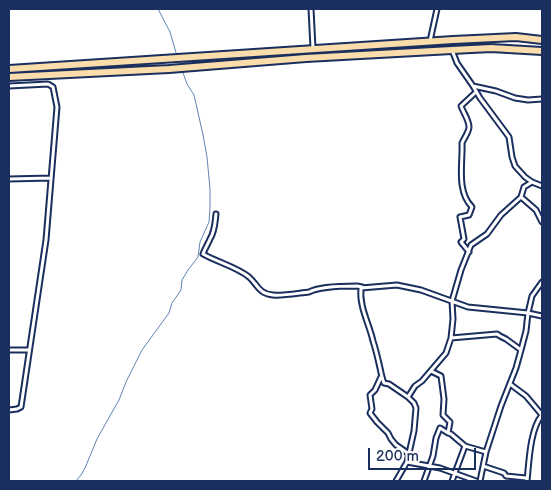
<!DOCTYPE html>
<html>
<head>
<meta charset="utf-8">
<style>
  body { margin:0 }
  #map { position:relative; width:551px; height:490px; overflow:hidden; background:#fff; font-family:"Balsamiq Sans",sans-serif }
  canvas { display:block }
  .frame { position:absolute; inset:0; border:10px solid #1b2f5e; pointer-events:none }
  .scale { position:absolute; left:368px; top:448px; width:108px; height:22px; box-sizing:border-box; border:2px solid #1b2f5e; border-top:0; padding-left:6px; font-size:15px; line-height:18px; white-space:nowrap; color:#1b2f5e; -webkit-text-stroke:4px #fff; paint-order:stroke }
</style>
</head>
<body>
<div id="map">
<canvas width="551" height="490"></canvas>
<div class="frame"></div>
<div class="scale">200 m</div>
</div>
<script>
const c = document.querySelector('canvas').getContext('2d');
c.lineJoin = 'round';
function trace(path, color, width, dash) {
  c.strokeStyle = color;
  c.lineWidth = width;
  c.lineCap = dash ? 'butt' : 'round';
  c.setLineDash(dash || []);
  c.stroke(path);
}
trace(new Path2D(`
  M 158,9 L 170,32 L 177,56
  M 76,481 L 81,475 L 85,468 L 97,439 L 111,414 L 119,400 L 126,382 L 142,350 L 169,313 L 172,303 L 181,290 L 182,280 L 188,270 L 198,257 L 200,242 L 209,222 L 210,208 L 210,189 L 207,157 L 203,135 L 194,95 L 187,84 L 182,70`), '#6184b1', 1);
const street = new Path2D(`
  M 311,9 L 313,48
  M 430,41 L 437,9
  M 452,50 L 457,63 L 473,86 L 480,98 L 509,137 L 512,157 L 515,166 L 525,177 L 532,182 L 542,186
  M 9,86 L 48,84 L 53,87 L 57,107 L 46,240 L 21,407 L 17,409 L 9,410
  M 473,86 L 496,91 L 515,98 L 528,100 L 542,99
  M 9,179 L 51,178
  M 521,197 L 536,210 L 542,222
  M 216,214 C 215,222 215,231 210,239 C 208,244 205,248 203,254 C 217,262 237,267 249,277 C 258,285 259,294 273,295 C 282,296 299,293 309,292 C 320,286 344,286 357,286 L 362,287
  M 469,252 L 461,242 L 464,239 L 460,217 L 469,215 L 472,207 C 456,191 463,163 462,143 C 464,138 469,132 469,127 C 469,120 463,112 461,106 L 476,92
  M 451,338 L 497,334 L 500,336 L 506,339 L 521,350
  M 9,350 L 29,350
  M 431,371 L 441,376 L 444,399 L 443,415 L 450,422 L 448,433 L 451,434 L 465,446 L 486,452
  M 381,377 L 375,390 L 370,395 L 372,409 L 370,413 L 377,422 L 388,433 L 391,439 L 396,445 L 409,454
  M 510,384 L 526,396 L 542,415
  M 408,397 L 415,386 L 422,381 L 446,353 L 451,338 L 453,319 L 452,301 L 461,270 L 471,245 L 487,234 L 501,215 L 521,197 L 524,187 L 532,182
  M 407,462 L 440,468 L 476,481
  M 483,466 L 504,473 L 506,476 L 526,478 L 527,479
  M 396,481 L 407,462 L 414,431 L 416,408 L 414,403 L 408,397 L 389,384 L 384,383 C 382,378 381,373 380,368 C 378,359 376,350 373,341 C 369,323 359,307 361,288 L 397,285 L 421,290 L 468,307 L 528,313 L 542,316
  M 424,481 L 433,456 L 436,438 L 440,428 L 448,433
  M 452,481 L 465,446
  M 480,481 L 486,452 L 501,406 L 516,368 L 521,350 L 526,331 L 528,313 L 532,296 L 542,282
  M 527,481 C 529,462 530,429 542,415`);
const highway = new Path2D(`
  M 9,69 L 453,40 L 516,37 L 542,40
  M 9,77 L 169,69 L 306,58 L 452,50 L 491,48 L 542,51`);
trace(street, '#1b2f5e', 7);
trace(highway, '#1b2f5e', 10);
trace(street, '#fff', 3);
trace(highway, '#faddab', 6);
</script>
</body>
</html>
